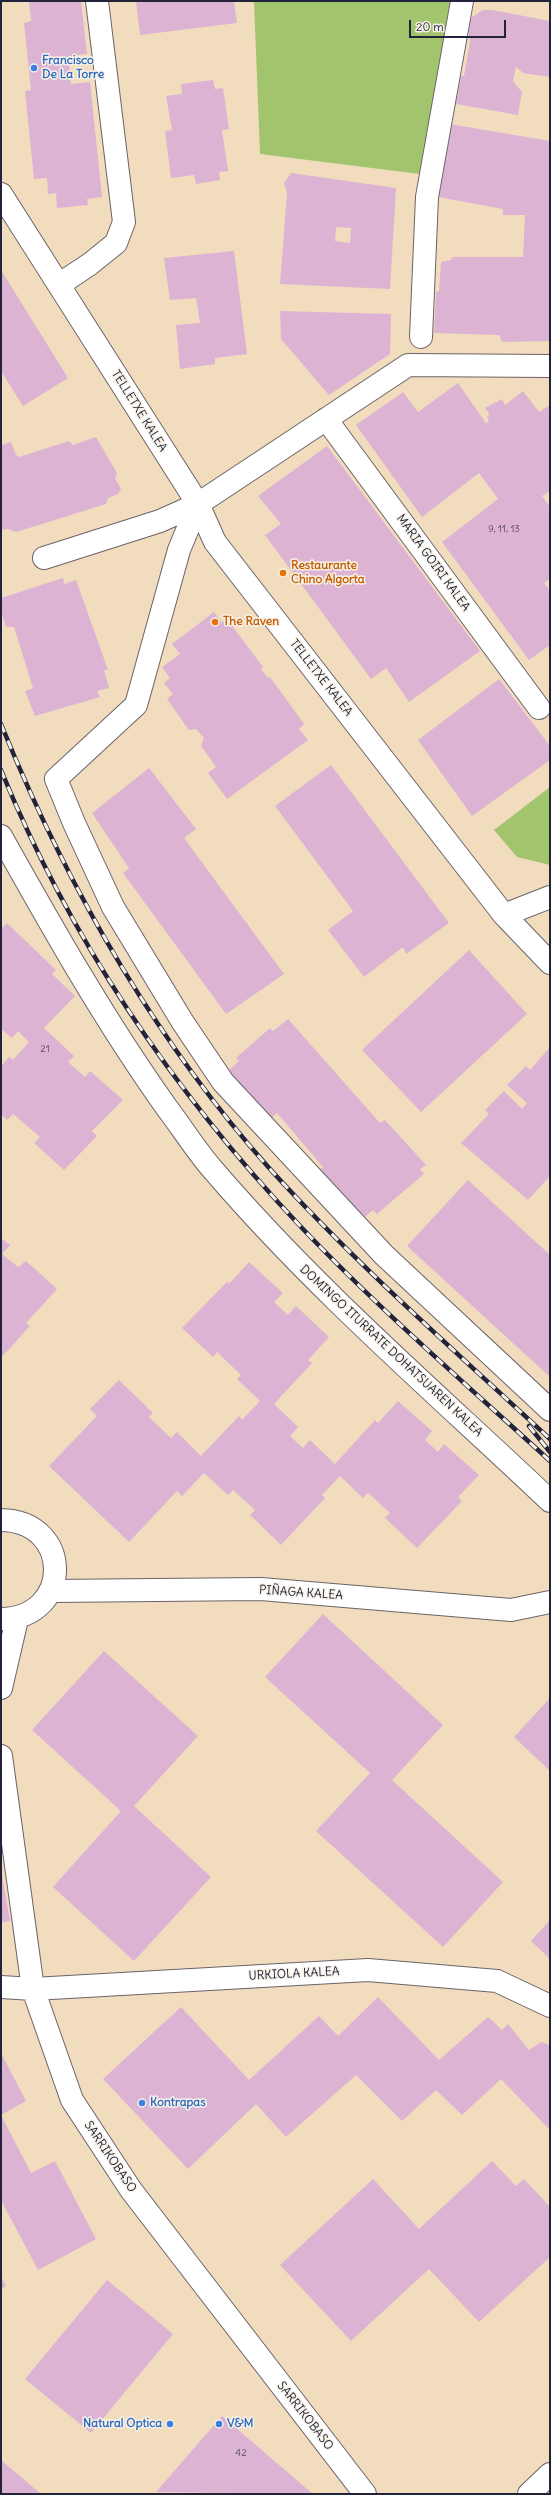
<!DOCTYPE html>
<html>
<head>
<meta charset="utf-8">
<style>
  body { margin:0 }
  #map { position:relative; width:551px; height:2495px; overflow:hidden; background:#f2dcbe; font-family:Delius,sans-serif }
  canvas { display:block }
  .frame { position:absolute; inset:0; border:2px solid #22223b; pointer-events:none }
  .scale { position:absolute; left:409px; top:20px; width:97px; height:18px; box-sizing:border-box; border:2px solid #22223b; border-top:0; padding-left:5px; font-size:12px; line-height:14px; white-space:nowrap; color:#22223b; -webkit-text-stroke:3px #f7f3e8; paint-order:stroke }
</style>
</head>
<body>
<div id="map">
<canvas width="551" height="2495"></canvas>
<div class="frame"></div>
<div class="scale">20 m</div>
</div>
<script>
const c = document.querySelector('canvas').getContext('2d');
c.lineJoin = 'round';
function fill(path, color) {
  c.fillStyle = color;
  c.fill(path, 'evenodd');
}
function trace(path, color, width, dash) {
  c.strokeStyle = color;
  c.lineWidth = width;
  c.lineCap = dash ? 'butt' : 'round';
  c.setLineDash(dash || []);
  c.stroke(path);
}
function label(font, color, halo, rows, align = 'center') {
  c.font = font + ' Delius,sans-serif';
  c.lineWidth = 3;
  c.setLineDash([]);
  c.textBaseline = 'middle';
  c.strokeStyle = halo;
  c.fillStyle = color;
  for (const [text, x, y, turn = 0] of rows) {
    c.save();
    c.translate(x, y);
    c.rotate((+turn || 0) * Math.PI / 180);
    c.textAlign = isNaN(turn) ? turn : align;
    if (halo) c.strokeText(text, 0, 0);
    c.fillText(text, 0, 0);
    c.restore();
  }
}
fill(new Path2D(`
  M 254,1 L 450,1 L 420,174 L 260,154 Z
  M 550,787 L 550,865 L 517,857 L 494,830 Z`), '#a2c46d');
fill(new Path2D(`
  M 29,1 L 81,1 L 87,54 L 68,56 L 71,84 L 90,82 L 102,197 L 87,199 L 88,205 L 57,208 L 56,193 L 48,194 L 47,178 L 34,179 L 25,91 L 31,90 L 24,23 L 31,21 Z
  M 136,1 L 234,1 L 237,23 L 140,35 Z
  M 483,10 L 492,10 L 550,21 L 550,77 L 523,73 L 516,67 L 513,81 L 522,92 L 518,115 L 456,104 L 461,76 L 464,76 L 470,42 L 468,25 L 472,17 Z
  M 213,80 L 215,89 L 223,88 L 229,129 L 222,130 L 228,171 L 219,172 L 220,180 L 196,184 L 194,175 L 171,178 L 165,131 L 172,130 L 166,96 L 182,94 L 181,84 Z
  M 449,124 L 550,141 L 550,341 L 502,342 L 499,335 L 434,333 L 436,292 L 439,291 L 441,262 L 451,260 L 452,257 L 523,257 L 525,215 L 503,215 L 503,209 L 438,197 Z
  M 291,173 L 396,188 L 390,289 L 280,284 L 287,193 L 284,183 ZM 336,227 L 351,228 L 350,243 L 335,241 Z
  M 234,251 L 247,354 L 215,358 L 215,364 L 180,369 L 176,325 L 200,323 L 196,298 L 170,300 L 164,258 Z
  M 1,270 L 68,378 L 23,406 L 1,371 Z
  M 280,311 L 391,314 L 390,354 L 329,395 L 281,339 Z
  M 458,383 L 486,423 L 489,422 L 487,416 L 490,415 L 485,408 L 502,399 L 505,405 L 523,391 L 539,412 L 550,405 L 550,491 L 542,496 L 550,507 L 550,579 L 544,583 L 550,591 L 550,645 L 529,660 L 442,542 L 498,499 L 479,473 L 422,517 L 356,425 L 403,392 L 418,412 Z
  M 96,437 L 117,473 L 115,478 L 121,489 L 118,494 L 108,498 L 106,504 L 16,532 L 8,529 L 1,530 L 1,445 L 11,442 L 16,455 L 19,457 L 69,441 L 73,445 Z
  M 327,446 L 480,651 L 409,702 L 386,668 L 371,679 L 265,535 L 281,524 L 258,496 Z
  M 63,578 L 64,584 L 76,580 L 108,670 L 104,670 L 109,688 L 97,691 L 100,697 L 35,716 L 25,691 L 33,688 L 14,627 L 6,627 L 1,610 L 1,598 Z
  M 214,612 L 222,623 L 227,619 L 263,667 L 261,669 L 268,678 L 270,677 L 304,724 L 299,729 L 308,740 L 227,799 L 208,773 L 216,767 L 201,746 L 204,738 L 196,729 L 189,730 L 167,699 L 173,694 L 164,683 L 170,678 L 162,667 L 180,654 L 172,644 Z
  M 499,679 L 550,746 L 550,760 L 472,816 L 418,740 Z
  M 331,765 L 449,923 L 406,954 L 403,947 L 364,977 L 328,930 L 353,911 L 275,806 Z
  M 149,768 L 196,829 L 184,838 L 284,974 L 226,1014 L 123,873 L 129,868 L 92,813 Z
  M 7,923 L 56,970 L 52,974 L 75,996 L 44,1028 L 74,1056 L 68,1062 L 85,1077 L 90,1071 L 123,1100 L 92,1131 L 97,1136 L 64,1170 L 34,1143 L 40,1137 L 13,1114 L 7,1120 L 1,1114 L 1,1066 L 9,1057 L 13,1060 L 29,1042 L 18,1031 L 12,1038 L 1,1029 L 1,929 Z
  M 469,950 L 527,1014 L 421,1112 L 362,1050 Z
  M 288,1019 L 380,1123 L 385,1120 L 426,1165 L 420,1169 L 424,1174 L 377,1214 L 373,1210 L 359,1222 L 316,1176 L 323,1167 L 277,1113 L 268,1121 L 226,1073 L 239,1061 L 236,1058 L 270,1028 L 273,1031 Z
  M 550,1047 L 550,1176 L 528,1200 L 461,1143 L 489,1114 L 485,1110 L 504,1091 L 522,1109 L 527,1103 L 507,1085 L 526,1066 L 530,1070 Z
  M 468,1180 L 550,1255 L 550,1377 L 407,1246 Z
  M 1,1238 L 10,1245 L 2,1254 L 18,1267 L 26,1261 L 57,1289 L 26,1323 L 30,1326 L 1,1358 Z
  M 249,1262 L 283,1293 L 274,1302 L 288,1315 L 296,1306 L 329,1337 L 308,1360 L 312,1363 L 274,1404 L 298,1427 L 290,1436 L 303,1448 L 310,1440 L 335,1464 L 375,1420 L 378,1423 L 398,1401 L 432,1431 L 425,1440 L 438,1452 L 444,1444 L 479,1475 L 458,1497 L 462,1501 L 417,1548 L 385,1518 L 390,1513 L 368,1493 L 363,1498 L 340,1476 L 322,1495 L 325,1498 L 281,1545 L 250,1515 L 255,1510 L 233,1490 L 228,1495 L 204,1473 L 182,1496 L 177,1491 L 129,1542 L 49,1466 L 97,1416 L 90,1409 L 119,1380 L 153,1413 L 149,1417 L 171,1438 L 177,1432 L 201,1456 L 239,1416 L 242,1420 L 260,1401 L 237,1379 L 241,1375 L 217,1352 L 213,1357 L 182,1328 L 227,1282 L 229,1284 Z
  M 323,1614 L 443,1725 L 392,1780 L 503,1882 L 443,1947 L 316,1831 L 370,1773 L 265,1677 Z
  M 104,1651 L 198,1736 L 134,1806 L 211,1877 L 134,1961 L 53,1887 L 121,1811 L 32,1730 Z
  M 550,1698 L 550,1771 L 514,1737 Z
  M 1,1869 L 10,1921 L 1,1922 Z
  M 550,1920 L 550,1959 L 531,1941 Z
  M 378,1997 L 439,2060 L 488,2017 L 502,2030 L 508,2024 L 529,2050 L 541,2042 L 550,2045 L 550,2130 L 501,2079 L 462,2115 L 436,2090 L 402,2121 L 356,2075 L 286,2137 L 256,2104 L 188,2169 L 103,2079 L 181,2007 L 249,2080 L 319,2016 L 338,2036 Z
  M 1,2053 L 26,2101 L 1,2115 Z
  M 1,2115 L 31,2173 L 55,2161 L 96,2239 L 38,2270 L 1,2200 Z
  M 492,2161 L 516,2186 L 524,2179 L 550,2207 L 550,2257 L 479,2322 L 429,2269 L 351,2341 L 280,2265 L 373,2179 L 419,2229 Z
  M 1,2276 L 6,2286 L 1,2289 Z
  M 107,2280 L 173,2334 L 91,2433 L 25,2379 Z
  M 222,2416 L 313,2494 L 156,2492 Z
  M 1,2460 L 41,2494 L 1,2494 Z`), '#dcb3d3');
const minor = new Path2D(`
  M 1,194 L 198,504 L 215,542 L 504,915 L 550,963
  M 60,284 L 90,264 L 116,243 L 124,222 L 97,1
  M 421,337 L 427,197 L 462,1
  M 326,419 L 539,708
  M 198,504 L 179,550 L 136,705 L 56,779 L 74,823 L 113,907 L 182,1021 L 223,1082 L 384,1255 L 550,1410
  M 44,558 L 160,521 L 198,504 L 408,365 L 550,366
  M 1,836 C 53,929 105,1021 167,1108 C 183,1129 197,1152 214,1171 C 317,1291 436,1393 550,1501
  M 504,915 L 550,897
  M 1,1520 C 73,1521 73,1618 1,1619
  M 51,1591 L 261,1589 L 511,1610 L 550,1602
  M 1,1688 L 17,1619
  M 1,1756 L 33,1989 L 72,2100 L 131,2190 L 365,2494
  M 1,1987 L 33,1989 L 368,1970 L 497,1981 L 550,2006
  M 529,2494 L 550,2474`);
trace(minor, '#6b6369', 24);
trace(minor, '#fff', 22);
const rail = new Path2D(`
  M 1,724 C 66,884 154,1039 270,1169 C 357,1265 455,1351 550,1439
  M 1,770 C 71,941 176,1095 302,1228 C 380,1310 467,1385 550,1461
  M 529,1426 L 550,1452`);
trace(rail, '#22223b', 4.5);
trace(rail, '#f7f3e8', 3, [9]);
for (const [x, y, r, color] of [
  [34,68,4,"#3f7fe0"],
  [283,573,4,"#e8710a"],
  [215,622,4,"#e8710a"],
  [142,2103,4,"#3f7fe0"],
  [170,2424,4,"#3f7fe0"],
  [219,2424,4,"#3f7fe0"]
]) {
  const dot = new Path2D();
  dot.arc(x, y, r, 0, 2 * Math.PI);
  c.fillStyle = color;
  c.fill(dot);
  trace(dot, '#f7f3e8', 1.5);
}
label('10px', '#504661', null, [
  ["9, 11, 13",504,529],
  ["21",45,1049],
  ["42",241,2453]
]);
label('bold 12px', '#366cbe', '#f7f3e8', [
  ["Francisco",42,61],
  ["De La Torre",42,75],
  ["Kontrapas",150,2103],
  ["Natural Optica",162,2424,"right"],
  ["V&M",227,2424]
], 'left');
label('12px', '#22223b', '#f7f3e8', [
  ["TELLETXE KALEA",139,411,58],
  ["MARIA GOIRI KALEA",433,563,54],
  ["TELLETXE KALEA",321,678,52],
  ["DOMINGO ITURRATE DOHATSUAREN KALEA",391,1351,43],
  ["PIÑAGA KALEA",301,1593,4],
  ["URKIOLA KALEA",294,1974,-3],
  ["SARRIKOBASO",110,2157,56],
  ["SARRIKOBASO",305,2416,52]
]);
label('bold 12px', '#c56008', '#f7f3e8', [
  ["Restaurante",291,566],
  ["Chino Algorta",291,580],
  ["The Raven",223,622]
], 'left');
</script>
</body>
</html>
